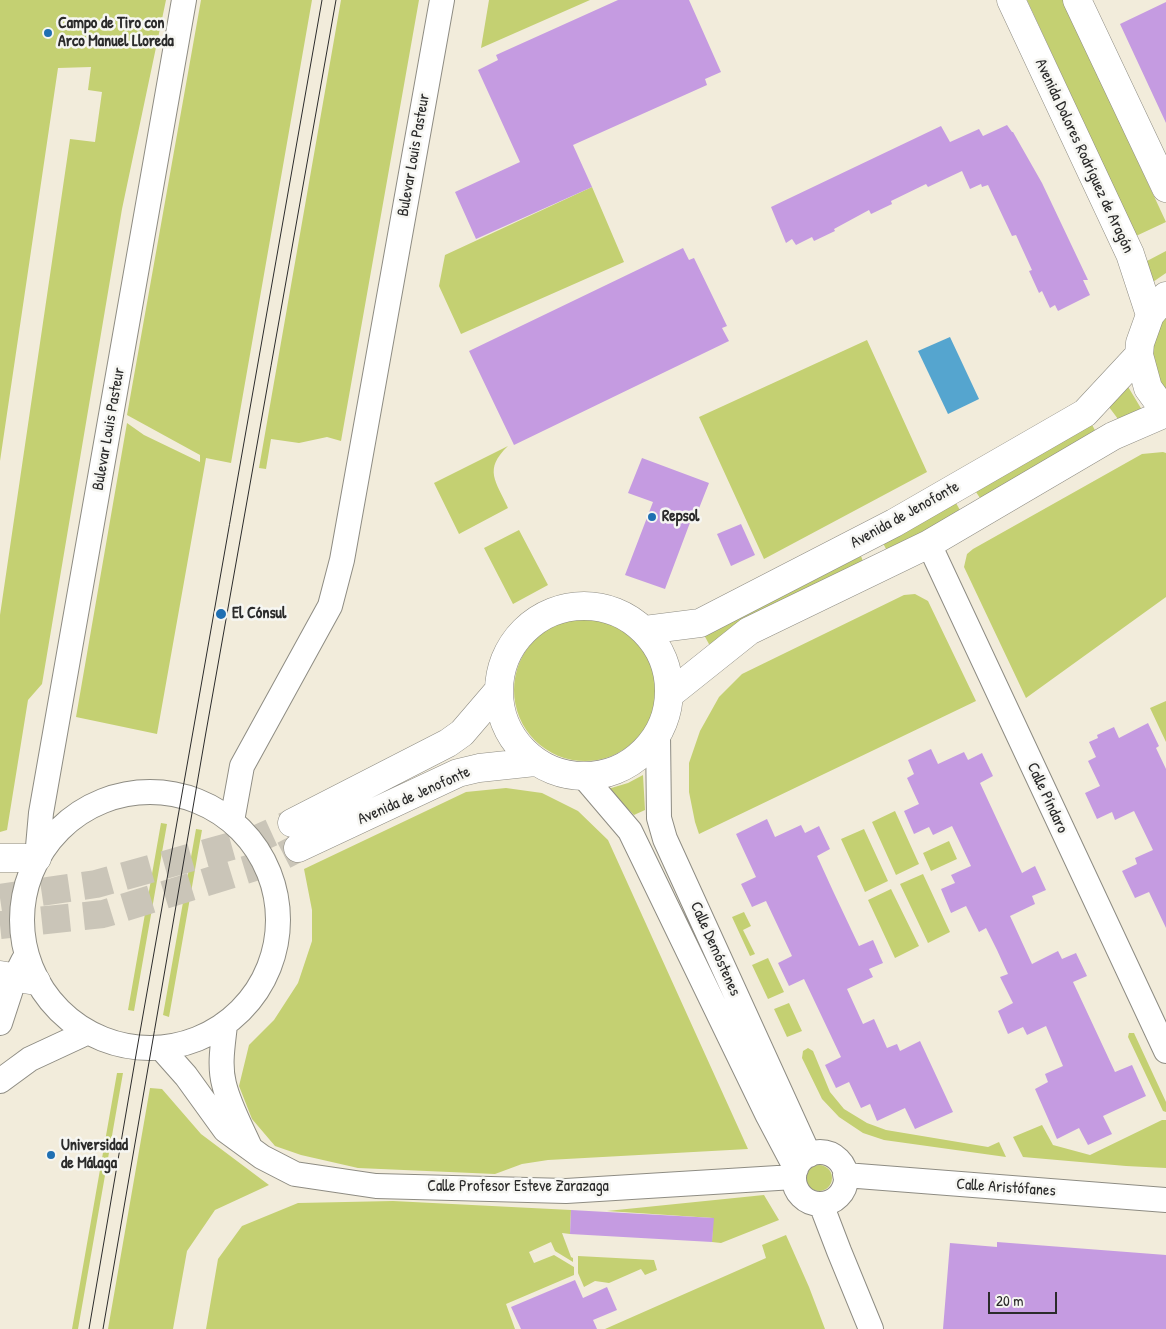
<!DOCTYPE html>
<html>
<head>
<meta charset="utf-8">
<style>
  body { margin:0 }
  #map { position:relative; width:1166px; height:1329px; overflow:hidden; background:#f2ecdb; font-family:"Patrick Hand",sans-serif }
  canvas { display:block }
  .scale { position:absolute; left:988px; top:1292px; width:69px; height:22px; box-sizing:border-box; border:2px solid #2b2b2b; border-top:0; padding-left:6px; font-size:15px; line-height:18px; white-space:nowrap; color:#2b2b2b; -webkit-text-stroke:4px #f6f6f2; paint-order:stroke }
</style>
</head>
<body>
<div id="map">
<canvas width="1166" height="1329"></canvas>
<div class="scale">20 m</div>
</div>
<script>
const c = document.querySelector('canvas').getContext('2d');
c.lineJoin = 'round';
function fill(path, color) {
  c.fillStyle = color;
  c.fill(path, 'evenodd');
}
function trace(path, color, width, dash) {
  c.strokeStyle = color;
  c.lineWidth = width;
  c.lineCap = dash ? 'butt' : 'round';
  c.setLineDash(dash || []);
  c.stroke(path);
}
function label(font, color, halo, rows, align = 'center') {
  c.font = font + ' "Patrick Hand",sans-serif';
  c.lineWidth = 5;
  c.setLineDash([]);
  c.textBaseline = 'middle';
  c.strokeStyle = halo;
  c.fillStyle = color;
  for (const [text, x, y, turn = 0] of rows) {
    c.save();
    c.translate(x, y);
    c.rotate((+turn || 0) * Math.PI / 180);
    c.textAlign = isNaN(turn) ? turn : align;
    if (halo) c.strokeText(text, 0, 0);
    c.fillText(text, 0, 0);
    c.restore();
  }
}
fill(new Path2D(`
  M 0,0 L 166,0 L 122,209 L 42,684 L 28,700 L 7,830 L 0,832 L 0,615 L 70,139 L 95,142 L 102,92 L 88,90 L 91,67 L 58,68 L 0,461 Z
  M 201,0 L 312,0 L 231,463 L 206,458 L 157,734 L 76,717 L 127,423 L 144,435 L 200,462 L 200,455 L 127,415 Z
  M 341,0 L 419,0 L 341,441 L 327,437 L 299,443 L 271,439 L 266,469 L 259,468 Z
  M 489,0 L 590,0 L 481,48 Z
  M 1027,0 L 1063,0 L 1166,222 L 1136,236 Z
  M 592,187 L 624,262 L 461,334 L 439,286 L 445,255 Z
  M 1166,251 L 1166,273 L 1150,284 L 1147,261 Z
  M 1166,308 L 1166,394 L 1151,370 L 1152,329 Z
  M 867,340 L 927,472 L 764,559 L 699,417 Z
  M 1127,385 L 1142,410 L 1118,419 L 1109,407 Z
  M 1091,423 L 1096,432 L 982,501 L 976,492 Z
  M 508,446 C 483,470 496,481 508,508 L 459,534 L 434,483 Z
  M 1163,452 L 1166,453 L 1166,597 L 1026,698 L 964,567 L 967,554 L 973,549 L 1142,454 Z
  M 956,503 L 961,512 L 888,553 L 883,543 Z
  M 519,530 L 548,585 L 513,604 L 484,548 Z
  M 861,556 L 864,564 L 710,646 L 703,633 Z
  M 915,594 L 928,601 L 976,701 L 699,834 L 695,822 L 689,792 L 689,763 L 700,731 L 719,697 L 742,674 L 904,595 Z
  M514 690a71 71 0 1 1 142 0a71 71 0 1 1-142 0Z
  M 1166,701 L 1166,742 L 1150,708 Z
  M 643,775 L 645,810 L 634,815 L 608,789 L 628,783 Z
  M 506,788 L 542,793 L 578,811 L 608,840 L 748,1149 L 548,1160 L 522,1164 L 495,1174 L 358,1168 L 301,1155 L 275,1146 L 252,1119 L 239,1086 L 249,1045 L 274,1020 L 298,983 L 312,941 L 312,910 L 304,869 L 466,792 Z
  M 895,811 L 919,864 L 896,875 L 872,822 Z
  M 161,823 L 167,824 L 134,1011 L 128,1010 Z
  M 196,829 L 202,830 L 169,1017 L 163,1015 Z
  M 864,829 L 888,881 L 865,892 L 841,839 Z
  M 949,841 L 957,859 L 931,871 L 923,853 Z
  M 923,874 L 950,932 L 928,943 L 900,884 Z
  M 891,889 L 919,946 L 895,958 L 868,900 Z
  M 744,912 L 751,926 L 743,930 L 755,954 L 750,956 L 732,917 Z
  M 768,958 L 784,992 L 768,999 L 752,965 Z
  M 789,1003 L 802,1031 L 787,1037 L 774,1009 Z
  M 1129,1033 L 1134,1033 L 1166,1102 L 1166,1112 L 1163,1111 L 1128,1037 Z
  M 808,1048 L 813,1051 L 830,1092 L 844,1109 L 867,1123 L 886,1130 L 988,1147 L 999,1142 L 1006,1157 L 884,1140 L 863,1133 L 839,1117 L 822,1099 L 802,1058 L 803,1051 Z
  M 117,1073 L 123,1073 L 78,1329 L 72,1329 Z
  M 150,1088 L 162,1089 L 201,1134 L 269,1185 L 215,1210 L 187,1251 L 173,1329 L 108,1329 Z
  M 1162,1120 L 1166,1120 L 1166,1168 L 1126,1166 L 1023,1157 L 1013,1137 L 1042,1125 L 1053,1145 L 1090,1155 Z
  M806 1178a13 13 0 1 1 26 0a13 13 0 1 1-26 0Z
  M 764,1195 L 779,1220 L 721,1243 L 712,1242 L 713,1218 L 607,1211 Z
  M 393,1201 L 571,1210 L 570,1234 L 562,1233 L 571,1257 L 573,1258 L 573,1262 L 555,1251 L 551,1242 L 529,1252 L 534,1263 L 554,1255 L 574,1267 L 574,1275 L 506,1304 L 515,1329 L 206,1329 L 218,1259 L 242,1226 L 298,1203 Z
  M 786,1235 L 809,1287 L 825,1329 L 605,1329 L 766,1258 L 762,1245 Z
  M 578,1256 L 654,1260 L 657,1270 L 645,1275 L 641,1269 L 609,1283 L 595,1281 L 584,1287 L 578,1273 Z`), '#c4d072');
fill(new Path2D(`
  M 950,337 L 979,399 L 948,414 L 918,351 Z`), '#55a5cf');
fill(new Path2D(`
  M 618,0 L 689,0 L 721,72 L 705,79 L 707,85 L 573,145 L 592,187 L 476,239 L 455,192 L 520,162 L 478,70 L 498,60 L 496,55 Z
  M 1166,2 L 1166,123 L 1120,24 Z
  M 1007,125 L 1012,132 L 1013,132 L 1042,183 L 1088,280 L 1083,280 L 1090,295 L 1058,311 L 1055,305 L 1050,308 L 1042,291 L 1039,293 L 1029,271 L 1032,270 L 1020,244 L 1016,235 L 1012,236 L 988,185 L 982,187 L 981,184 L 970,189 L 962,171 L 928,187 L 926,184 L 891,201 L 892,204 L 871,214 L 869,210 L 834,229 L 835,231 L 814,241 L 812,237 L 796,245 L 792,239 L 786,243 L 771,207 L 941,126 L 950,142 L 979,129 L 983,136 Z
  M 683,248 L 689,260 L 694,258 L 727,326 L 722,328 L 729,341 L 514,445 L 469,351 Z
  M 642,458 L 709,483 L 694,521 L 691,520 L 665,589 L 625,575 L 653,502 L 628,493 Z
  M 741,524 L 755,555 L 731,566 L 717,534 Z
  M 1148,723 L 1159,746 L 1156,748 L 1166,769 L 1166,928 L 1149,892 L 1135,898 L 1122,871 L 1137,864 L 1135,858 L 1153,850 L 1134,811 L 1115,820 L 1112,812 L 1097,819 L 1085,793 L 1100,786 L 1088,761 L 1096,757 L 1089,742 L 1098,738 L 1097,735 L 1114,727 L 1119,738 Z
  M 931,749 L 938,764 L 964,752 L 968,760 L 982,753 L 993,776 L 980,783 L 1000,826 L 1022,873 L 1035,866 L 1046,890 L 1032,896 L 1035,904 L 1010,916 L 1032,964 L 1058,951 L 1062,959 L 1076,953 L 1087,976 L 1073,982 L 1115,1072 L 1132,1065 L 1146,1096 L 1103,1116 L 1112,1134 L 1088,1145 L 1079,1128 L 1057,1139 L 1035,1089 L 1048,1082 L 1045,1074 L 1063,1066 L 1046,1026 L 1027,1035 L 1023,1027 L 1008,1034 L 998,1011 L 1013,1003 L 1000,977 L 1008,974 L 997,950 L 986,928 L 979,932 L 966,906 L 951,913 L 941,889 L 955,883 L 951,875 L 971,866 L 952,826 L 933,835 L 929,827 L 914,834 L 904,811 L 919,804 L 907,778 L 914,774 L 908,760 Z
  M 767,819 L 775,837 L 801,825 L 805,833 L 819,826 L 830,849 L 817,856 L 833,891 L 859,946 L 873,940 L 883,963 L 869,969 L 873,977 L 847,989 L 863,1024 L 874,1019 L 887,1048 L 897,1044 L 900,1051 L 920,1041 L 953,1112 L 915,1129 L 905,1108 L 877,1121 L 870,1104 L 861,1108 L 849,1082 L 836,1088 L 825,1065 L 841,1057 L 804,979 L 789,986 L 778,963 L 792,956 L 766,901 L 752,907 L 741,884 L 756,877 L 736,834 Z
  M 571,1210 L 714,1218 L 712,1242 L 570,1234 Z
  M 997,1242 L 1166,1255 L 1166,1329 L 943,1329 L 950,1243 L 997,1247 Z
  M 575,1280 L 583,1298 L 607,1287 L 617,1310 L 593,1320 L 597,1329 L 521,1329 L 511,1307 Z`), '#c59be1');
trace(new Path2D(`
  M 0,898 L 96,884 L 257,839 L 292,823
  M 0,925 L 103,914 L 271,862 L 298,848`), '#cac5b8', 28, [28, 14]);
const minor = new Path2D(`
  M 929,544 L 1166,1051
  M 658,735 L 659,818 L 665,839 L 809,1155
  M 584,777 L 630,831 L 768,1116 L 796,1169
  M22 920a128 128 0 1 1 256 0a128 128 0 1 1-256 0Z
  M 232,821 L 242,766 L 330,606 L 342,560 L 442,0
  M 37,858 L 41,813 L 184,0
  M 0,1023 L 15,977 L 23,961
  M 225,1025 C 223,1044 219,1065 224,1084 C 229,1105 240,1125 249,1145
  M 162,1049 L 186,1076 L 225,1130 L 262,1157 L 295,1174 L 376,1186 L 566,1191 L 794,1177
  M 0,1081 L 30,1059 L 86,1033
  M794 1178a26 26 0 1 1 52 0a26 26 0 1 1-52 0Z
  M 845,1175 L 1166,1200
  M 821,1204 L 839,1251 L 871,1329`);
const major = new Path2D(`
  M 1011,0 L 1130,254 L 1150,315
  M 1077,0 L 1166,188
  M 1166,296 L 1150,315 L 1140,343 L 1139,355 L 1148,388 L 1156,399 L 1166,409
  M499 691a85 85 0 1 1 170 0a85 85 0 1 1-170 0Z
  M 645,630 L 700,623 L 894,523 L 1085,413 L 1139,355
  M 670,694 L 749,631 L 929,544 L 1113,436 L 1166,413
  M 292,823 L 448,743 L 462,733 L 498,691
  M 298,848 L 458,773 L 479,768 L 535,762
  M 0,858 L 37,858
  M 0,975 L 36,981`);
trace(minor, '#8e8c83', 26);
trace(major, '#8e8c83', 29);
trace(minor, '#fff', 24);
trace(major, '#fff', 28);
trace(new Path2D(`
  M 89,1329 L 137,1049 L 322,0
  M 103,1329 L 206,732 L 336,0`), '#2b2b2b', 1);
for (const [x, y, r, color] of [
  [48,33,5,"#1f6fb2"],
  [652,517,5,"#1f6fb2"],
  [221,614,6,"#1f6fb2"],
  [51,1155,5,"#1f6fb2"]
]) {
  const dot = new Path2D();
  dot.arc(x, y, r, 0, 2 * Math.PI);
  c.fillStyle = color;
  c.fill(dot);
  trace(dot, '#f6f6f2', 2);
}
label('bold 16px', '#2b2b2b', '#f6f6f2', [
  ["Campo de Tiro con",58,24],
  ["Arco Manuel Lloreda",58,42],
  ["Repsol",662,517],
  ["El Cónsul",232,614],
  ["Universidad",61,1146],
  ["de Málaga",61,1164]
], 'left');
label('16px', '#2b2b2b', '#f6f6f2', [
  ["Bulevar Louis Pasteur",414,155,-80],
  ["Avenida Dolores Rodríguez de Aragón",1084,156,65],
  ["Bulevar Louis Pasteur",109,429,-80],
  ["Avenida de Jenofonte",905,515,-29],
  ["Avenida de Jenofonte",414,796,-24],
  ["Calle Píndaro",1047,798,65],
  ["Calle Demóstenes",715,949,66],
  ["Calle Profesor Esteve Zarazaga",518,1187],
  ["Calle Aristófanes",1006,1188,4]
]);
</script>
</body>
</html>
